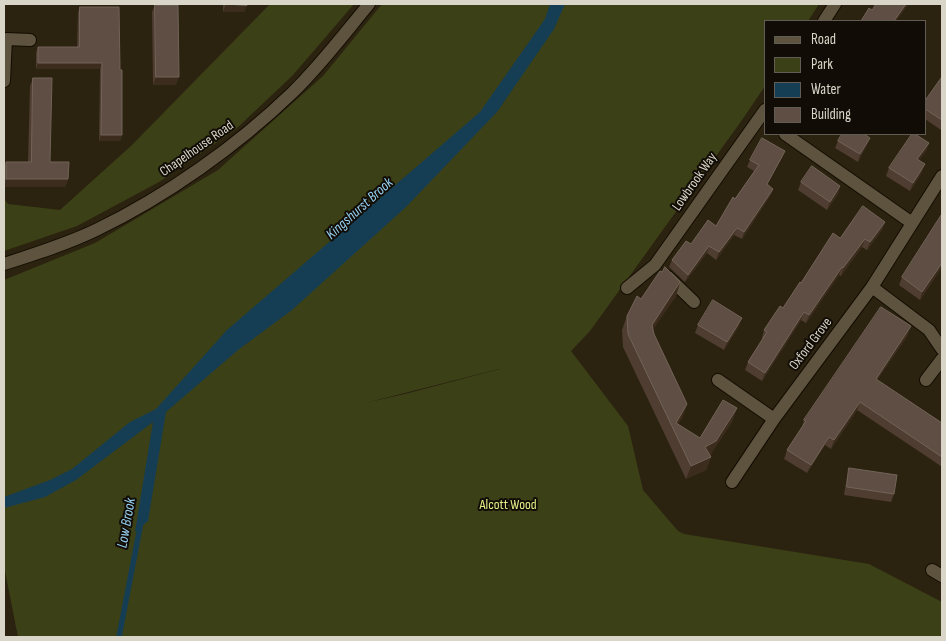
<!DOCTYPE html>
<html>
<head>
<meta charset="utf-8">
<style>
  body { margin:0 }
  #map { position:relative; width:946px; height:641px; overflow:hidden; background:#2b2310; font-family:"Sofia Sans Condensed",sans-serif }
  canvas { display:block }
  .frame { position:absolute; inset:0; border:5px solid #dad5c9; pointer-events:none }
  .legend { position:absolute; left:764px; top:20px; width:162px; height:115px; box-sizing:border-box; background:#110d06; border:1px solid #615d54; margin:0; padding:6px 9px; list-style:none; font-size:15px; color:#dad5c9 }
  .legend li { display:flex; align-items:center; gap:10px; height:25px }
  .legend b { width:25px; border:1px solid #615d54 }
</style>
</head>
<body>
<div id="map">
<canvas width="946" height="641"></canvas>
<div class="frame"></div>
<ul class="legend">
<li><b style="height:6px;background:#5d533f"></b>Road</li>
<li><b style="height:14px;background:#3c4017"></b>Park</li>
<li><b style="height:14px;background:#153e54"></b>Water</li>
<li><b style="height:14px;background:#5e4e43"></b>Building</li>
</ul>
</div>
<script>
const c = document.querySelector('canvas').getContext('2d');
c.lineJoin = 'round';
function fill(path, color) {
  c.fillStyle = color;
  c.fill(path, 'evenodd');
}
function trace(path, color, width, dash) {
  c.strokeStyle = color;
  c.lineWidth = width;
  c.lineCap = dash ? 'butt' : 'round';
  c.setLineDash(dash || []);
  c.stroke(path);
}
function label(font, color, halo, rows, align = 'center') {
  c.font = font + ' "Sofia Sans Condensed",sans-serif';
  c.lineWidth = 4;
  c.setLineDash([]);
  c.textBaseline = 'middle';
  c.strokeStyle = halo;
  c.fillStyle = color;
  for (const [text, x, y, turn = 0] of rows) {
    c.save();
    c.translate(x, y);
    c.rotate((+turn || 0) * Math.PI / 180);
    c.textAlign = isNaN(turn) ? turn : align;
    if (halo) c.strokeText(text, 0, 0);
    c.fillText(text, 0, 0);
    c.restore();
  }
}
fill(new Path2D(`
  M 270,4 L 354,4 L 293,75 L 236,129 L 159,182 L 77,226 L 4,251 L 4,199 L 8,204 L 60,210 L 132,145 Z
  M 382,4 L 819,4 L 808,21 L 765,21 L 765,86 L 742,120 L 590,331 L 571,351 L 628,426 L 643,490 L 678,531 L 684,534 L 869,564 L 942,602 L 942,637 L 18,637 L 4,566 L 4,280 L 95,243 L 218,170 L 323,76 ZM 500,369 L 409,393 L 365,403 L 499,369 Z`), '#3c4017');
fill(new Path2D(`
  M 550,4 L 565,4 L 554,29 L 497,112 L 406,207 L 292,310 L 238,350 L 166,412 L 148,521 L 135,532 L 153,422 L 76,480 L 45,497 L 4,508 L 4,497 L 50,480 L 72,469 L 130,422 L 156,409 L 227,330 L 480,112 L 545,19 Z`), '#153e54');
trace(new Path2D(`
  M 119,637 L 141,522`), '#153e54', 5.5);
const minor = new Path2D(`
  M 824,21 L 835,4
  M 4,81 L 6,39 L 30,40
  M 785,134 L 912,223
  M 4,264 C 35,254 67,244 96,230 C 165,197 237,146 292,93 C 320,66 344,34 369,4
  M 668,277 L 694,302
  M 872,287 L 929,330 L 942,349
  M 627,288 L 655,265 L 765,110
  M 718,380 L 774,419
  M 926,380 L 942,359
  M 732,482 L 774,419 L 872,287 L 942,176
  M 932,570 L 942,576`);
trace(minor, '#140c00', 14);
trace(minor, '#5d533f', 12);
fill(new Path2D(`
  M 223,4 L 247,4 L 244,12 L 223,12 Z
  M 155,5 L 176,85 L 153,85 L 152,12 Z
  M 80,7 L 120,70 L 122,135 L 120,141 L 99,141 L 100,69 L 36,69 L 36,53 L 38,47 L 77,47 L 78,12 Z
  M 942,77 L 942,128 L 941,130 L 925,119 L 925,101 Z
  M 33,78 L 50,162 L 68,179 L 65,187 L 4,187 L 4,168 L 6,162 L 28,162 L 30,86 Z
  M 870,138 L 867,145 L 858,162 L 835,148 L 838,141 Z
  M 929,143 L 926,151 L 919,160 L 922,172 L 910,191 L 886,176 L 889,168 Z
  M 785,151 L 782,158 L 767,185 L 773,189 L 770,196 L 742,239 L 734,235 L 716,260 L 707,253 L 685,282 L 669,267 L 672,260 L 691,244 L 716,226 L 754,171 L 747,167 L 750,160 Z
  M 801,182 L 840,186 L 838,194 L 827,210 L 798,190 Z
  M 942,214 L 942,267 L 920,300 L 899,285 L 902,277 Z
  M 885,222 L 882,230 L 867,250 L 862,247 L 841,276 L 839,275 L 806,323 L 801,320 L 762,381 L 745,370 L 748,362 L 763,339 L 762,338 L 764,330 L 783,308 L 801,283 L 840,238 Z
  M 680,282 L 676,296 L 653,329 L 654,334 L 687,404 L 682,418 L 678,424 L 700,438 L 737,408 L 732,422 L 710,455 L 711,457 L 706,470 L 686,479 L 623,347 L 622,330 L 627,316 Z
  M 698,325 L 739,326 L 724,350 L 695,333 Z
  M 908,335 L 877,380 L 942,423 L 942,467 L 929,458 L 857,410 L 831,449 L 825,445 L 807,473 L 784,459 L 787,450 L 802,427 L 804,420 Z
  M 849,468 L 894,494 L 891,502 L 844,495 L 847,476 Z`), '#4f3d32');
fill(new Path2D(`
  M 226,4 L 247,5 L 244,12 L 223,12 Z
  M 906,4 L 909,4 L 896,21 L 894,21 Z
  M 38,63 L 102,63 L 100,69 L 36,69 Z
  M 156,77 L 179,77 L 176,85 L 153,85 Z
  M 101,135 L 122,135 L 120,141 L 99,141 Z
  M 870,138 L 867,145 L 858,162 L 860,154 Z
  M 929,143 L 926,151 L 914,167 L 917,159 Z
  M 785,151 L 782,158 L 764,191 L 767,184 Z
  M 925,164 L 922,172 L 910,191 L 913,183 Z
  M 6,179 L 68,179 L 65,187 L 4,187 Z
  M 840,186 L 838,194 L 827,210 L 830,202 Z
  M 773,189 L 770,196 L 742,239 L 744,232 Z
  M 885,222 L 882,230 L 867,250 L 870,242 Z
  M 737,228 L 734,235 L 716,260 L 719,252 Z
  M 865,239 L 862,247 L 841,276 L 843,268 Z
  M 709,246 L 707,253 L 685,282 L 688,275 Z
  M 942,263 L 942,267 L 920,300 L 922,292 Z
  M 842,267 L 839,275 L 806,323 L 809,315 Z
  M 680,282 L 676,296 L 647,338 L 652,325 Z
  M 804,312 L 801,320 L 762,381 L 765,373 Z
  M 742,318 L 739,326 L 724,350 L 727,342 Z
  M 911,326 L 908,335 L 872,387 L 876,379 Z
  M 860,402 L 857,410 L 831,449 L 834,440 Z
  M 687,404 L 682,418 L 674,431 L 676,423 Z
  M 737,408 L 732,422 L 711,454 L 701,460 L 705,447 Z
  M 829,437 L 825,445 L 807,473 L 811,465 Z
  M 711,457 L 706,470 L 686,479 L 691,466 Z`), '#3b2c1e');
const building = new Path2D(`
  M 226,4 L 247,4 L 247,5 Z
  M 876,4 L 906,4 L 894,21 L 861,21 L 869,8 L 872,10 Z
  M 155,5 L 178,5 L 179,77 L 156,77 Z
  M 80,7 L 119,7 L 120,70 L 122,70 L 122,135 L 101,135 L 102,63 L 38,63 L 38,47 L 79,47 Z
  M 942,77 L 942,120 L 925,109 L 925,101 Z
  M 33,78 L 52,78 L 50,162 L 69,162 L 68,179 L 6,179 L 6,162 L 31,162 Z
  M 842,134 L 864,134 L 870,138 L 860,154 L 838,141 Z
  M 912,134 L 915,134 L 929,143 L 917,159 L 925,164 L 913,183 L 889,168 Z
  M 762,138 L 785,151 L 767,184 L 773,189 L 744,232 L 737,228 L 719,252 L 709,246 L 688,275 L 672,260 L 686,241 L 691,244 L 708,220 L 716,226 L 733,197 L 735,199 L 759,165 L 750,160 Z
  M 812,166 L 840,186 L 830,202 L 801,182 Z
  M 863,206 L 885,222 L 870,242 L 865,239 L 843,268 L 842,267 L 809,315 L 804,312 L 765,373 L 748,362 L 767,332 L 764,330 L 780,306 L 783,308 L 800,282 L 801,283 L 833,233 L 840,238 Z
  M 942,214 L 942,263 L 922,292 L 902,277 Z
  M 665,267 L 680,282 L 652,325 L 654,334 L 687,404 L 676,423 L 700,438 L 723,400 L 737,408 L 716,441 L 705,447 L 711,457 L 691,466 L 628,334 L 627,316 L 637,296 L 641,299 L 660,271 L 662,272 Z
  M 713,300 L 742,318 L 727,342 L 698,325 Z
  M 881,307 L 911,326 L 876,379 L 942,423 L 942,457 L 860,402 L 834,440 L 829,437 L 811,465 L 787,450 L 806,421 L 804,420 Z
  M 849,468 L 897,475 L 894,494 L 847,487 Z`);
fill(building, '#5e4e43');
trace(building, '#726358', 1);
label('14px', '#dad5c9', '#110d06', [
  ["Chapelhouse Road",197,149,-35],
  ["Lowbrook Way",695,182,-55],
  ["Oxford Grove",811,344,-53]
]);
label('14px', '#e3ee86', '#110d06', [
  ["Alcott Wood",508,505]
]);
label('italic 15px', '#96d0f2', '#110d06', [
  ["Kingshurst Brook",360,209,-42],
  ["Low Brook",127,523,-80]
]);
</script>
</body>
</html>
